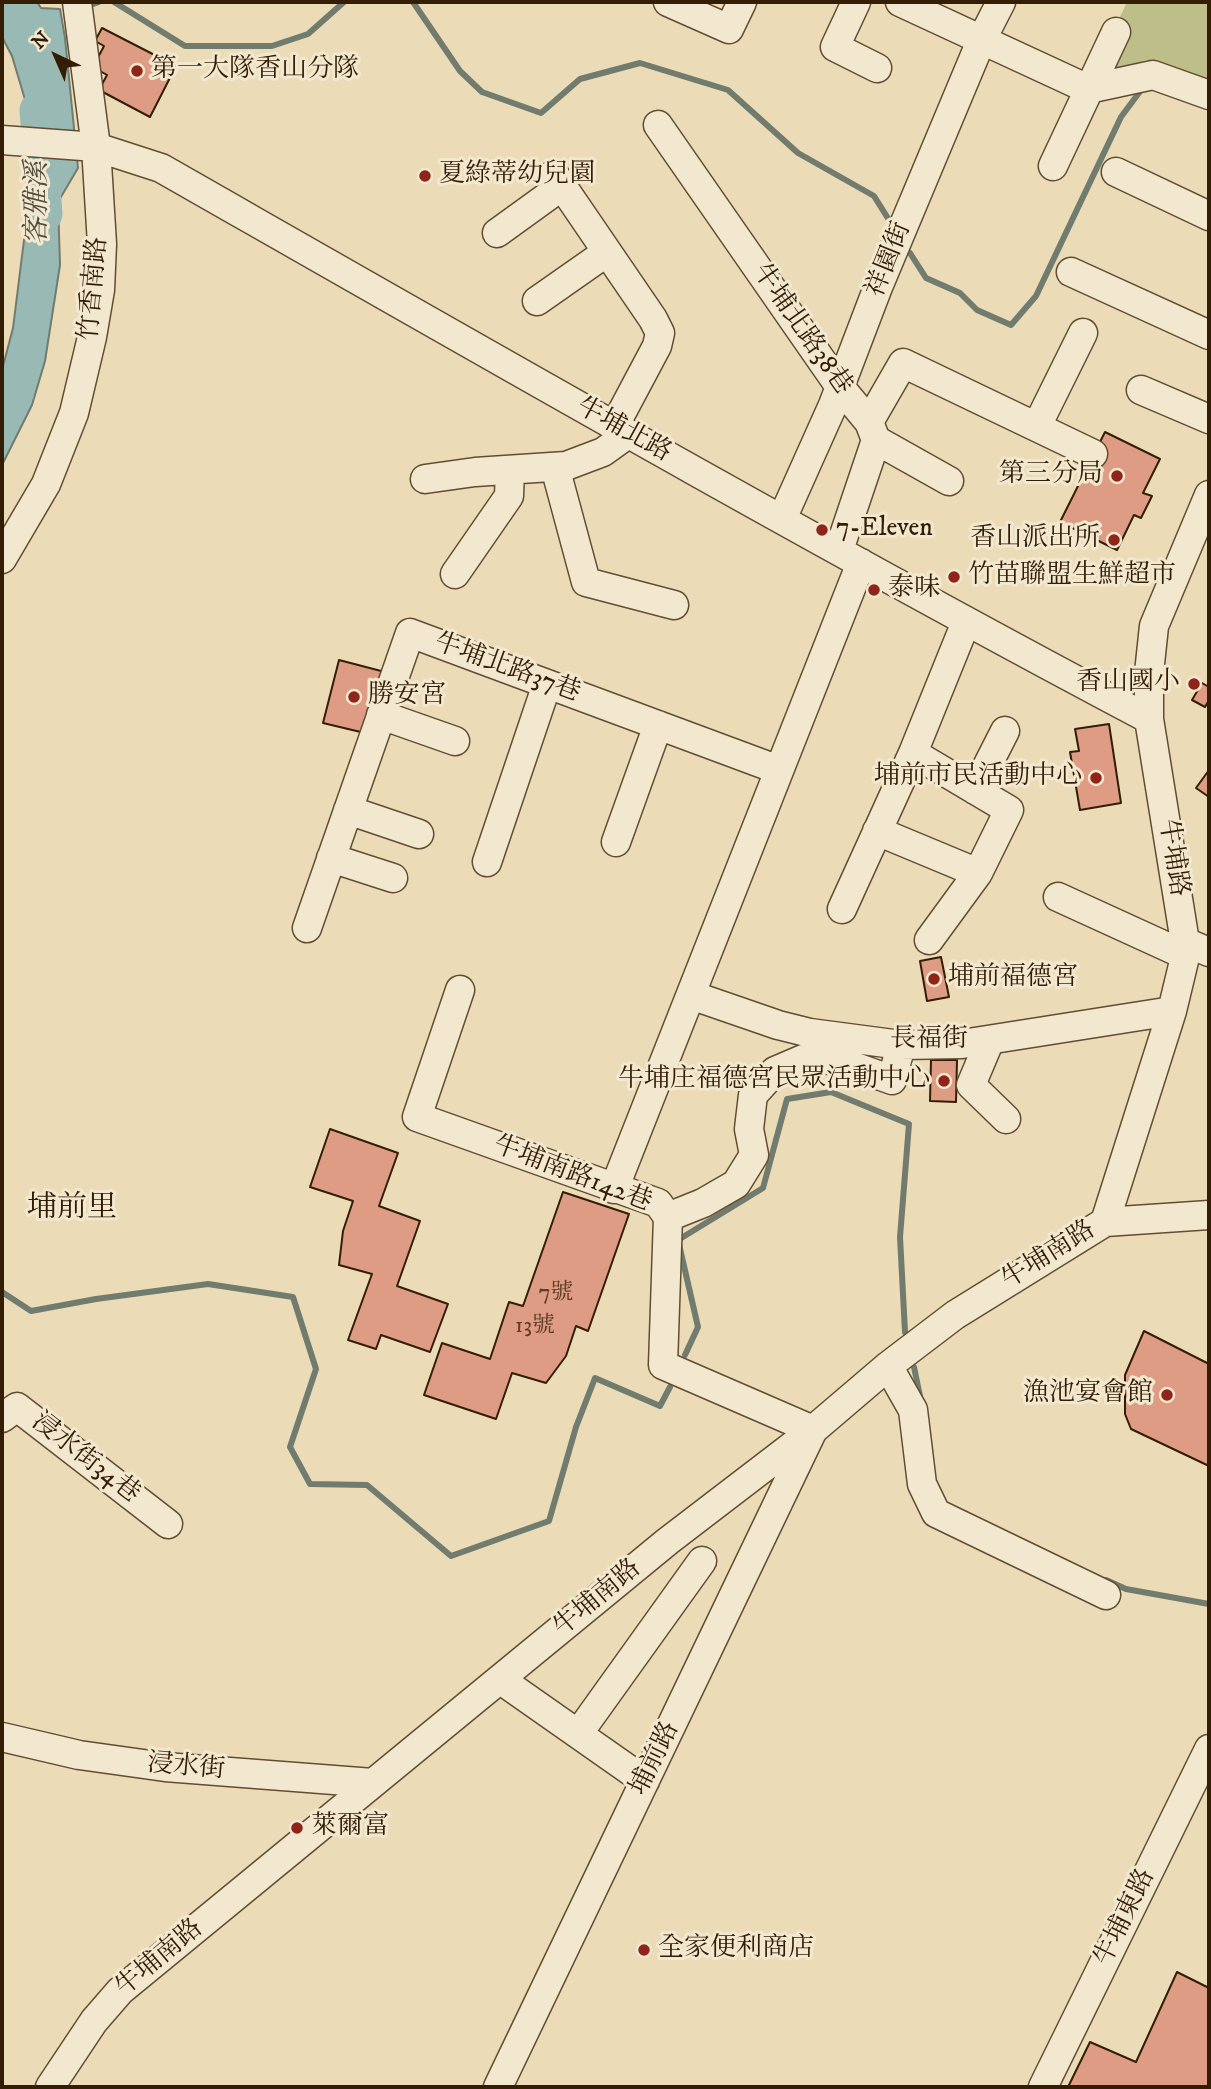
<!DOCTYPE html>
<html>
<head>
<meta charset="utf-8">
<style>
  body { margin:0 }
  #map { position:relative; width:1211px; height:2089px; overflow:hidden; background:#ebdcb7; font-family:"IM FELL DW Pica",serif }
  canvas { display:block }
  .frame { position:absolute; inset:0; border:4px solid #341d05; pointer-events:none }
  .north { position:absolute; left:21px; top:21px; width:70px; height:70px; -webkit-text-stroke:5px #f2e8d0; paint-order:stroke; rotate:316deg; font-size:19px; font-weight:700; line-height:28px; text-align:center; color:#341d05 }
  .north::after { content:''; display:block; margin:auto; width:24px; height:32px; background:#341d05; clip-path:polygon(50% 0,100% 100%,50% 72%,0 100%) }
</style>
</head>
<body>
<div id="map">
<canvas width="1211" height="2089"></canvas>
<div class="frame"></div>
<div class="north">N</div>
</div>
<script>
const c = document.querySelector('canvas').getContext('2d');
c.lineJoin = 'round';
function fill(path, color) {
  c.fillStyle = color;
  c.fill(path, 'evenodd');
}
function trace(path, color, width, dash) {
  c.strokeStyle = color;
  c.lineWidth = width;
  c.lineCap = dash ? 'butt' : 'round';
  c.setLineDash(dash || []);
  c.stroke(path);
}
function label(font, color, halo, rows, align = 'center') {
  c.font = font + ' "IM FELL DW Pica","Noto Serif TC",serif';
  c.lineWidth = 6;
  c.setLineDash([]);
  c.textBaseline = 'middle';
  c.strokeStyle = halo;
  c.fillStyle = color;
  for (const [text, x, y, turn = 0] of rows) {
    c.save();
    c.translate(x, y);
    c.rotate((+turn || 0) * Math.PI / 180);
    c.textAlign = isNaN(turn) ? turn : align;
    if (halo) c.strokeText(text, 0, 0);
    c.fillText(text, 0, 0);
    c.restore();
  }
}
fill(new Path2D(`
  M 1127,2 L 1209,2 L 1209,82 L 1146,60 L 1090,80 Z`), '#bebe8a');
const water = new Path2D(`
  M 2,2 L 37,2 L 41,8 L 60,9 L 65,38 L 78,168 L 58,202 L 60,265 L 45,361 L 32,405 L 2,465 L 2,370 L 13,328 L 31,184 L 44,163 L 12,56 L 2,37 Z`);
fill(water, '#99bab4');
trace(water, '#717b6e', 2);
trace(new Path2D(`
  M 114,2 L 185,46 L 272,46 L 308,34 L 344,2
  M 413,2 L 460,71 L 482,92 L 541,113 L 580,79 L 640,63 L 728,90 L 798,153 L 874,196 L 889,220
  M 87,6 L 99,2
  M 910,253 L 926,278 L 960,293 L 977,310 L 1011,325 L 1036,296 L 1121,117 L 1144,86
  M 2,1292 L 31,1311 L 96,1299 L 208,1284 L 293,1297 L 316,1369 L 290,1447 L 310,1484 L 367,1485 L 451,1556 L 549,1521 L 576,1427 L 595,1378 L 660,1406 L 670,1387
  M 685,1355 L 698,1327 L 678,1240 L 763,1188 L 787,1099 L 831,1092 L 909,1124 L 900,1237 L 905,1332
  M 914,1367 L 921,1401
  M 1106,1580 L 1126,1589 L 1209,1604`), '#717b6e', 6);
trace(new Path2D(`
  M 37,110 L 45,214`), '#99bab4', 35);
const building = new Path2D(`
  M 102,28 L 176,66 L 150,117 L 99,90 L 107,75 L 93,67 L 104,46 L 95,41 Z
  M 1105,432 L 1160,459 L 1143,493 L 1152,496 L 1141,518 L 1134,515 L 1117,550 L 1060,522 Z
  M 339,660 L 385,672 L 369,734 L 323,723 Z
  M 1202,683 L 1209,687 L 1209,700 L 1205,707 L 1192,700 Z
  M 1109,724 L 1121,803 L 1080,810 L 1070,752 L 1079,751 L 1075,729 Z
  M 1209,770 L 1209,797 L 1196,788 Z
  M 941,957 L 949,997 L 927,1001 L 920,961 Z
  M 931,1060 L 957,1060 L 956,1102 L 930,1101 Z
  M 330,1129 L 398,1153 L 379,1206 L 420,1221 L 397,1286 L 448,1304 L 430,1352 L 381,1335 L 376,1349 L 348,1340 L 372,1274 L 339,1265 L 343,1231 L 353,1201 L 310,1187 Z
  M 563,1192 L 629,1214 L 588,1331 L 576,1326 L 566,1356 L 546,1383 L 512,1373 L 496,1419 L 424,1395 L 442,1343 L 490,1359 L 509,1302 L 523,1306 Z
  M 1144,1331 L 1209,1364 L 1209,1466 L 1131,1429 L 1125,1414 L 1125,1375 Z
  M 1177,1972 L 1209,1988 L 1209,2087 L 1068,2087 L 1090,2042 L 1136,2062 Z`);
fill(building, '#de9c84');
trace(building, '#341d05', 2);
const minor = new Path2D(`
  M 668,2 L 729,29 L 742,2
  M 856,2 L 835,47 L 877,68
  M 900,2 L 1088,89 L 1153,75 L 1209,95
  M 658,125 L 840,387 L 869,422 L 876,440 L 839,550
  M 2,140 L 96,147 L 161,168 C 489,355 816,543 1149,719
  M 1053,166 L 1116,32
  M 1116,172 L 1209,216
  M 554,174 L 653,319 L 660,333 L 657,346 L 614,427
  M 497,233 L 562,186
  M 1071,272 L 1209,335
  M 537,301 L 607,252
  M 1141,390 L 1209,419
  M 869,422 L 903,363 L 1093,454
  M 1037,426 L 1083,333
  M 876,440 L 949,481
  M 555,467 L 586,582 L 674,605
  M 425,479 L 475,472 L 566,466 L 603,452 L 628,434
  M 782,519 L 833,405 L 878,287 L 981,41 L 1001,2
  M 2,559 L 46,484 L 74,413 L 92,337 L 100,290 L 102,244 L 96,147 L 77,2
  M 455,574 L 509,496 L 510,470
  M 381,715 L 455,741
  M 975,790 L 1005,731
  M 348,810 L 419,834
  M 877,831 L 978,873 L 1009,810 L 913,753
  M 616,842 L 658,725
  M 331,858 L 393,878
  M 487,862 L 547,684
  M 1058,897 L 1185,955
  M 842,909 L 913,753 L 966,622
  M 307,928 L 410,633 L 779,770
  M 929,940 L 978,873
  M 1185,942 L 1209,952
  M 460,990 L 417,1117 L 658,1203 L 668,1217 L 663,1365 L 813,1430 L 498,2087
  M 691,995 L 778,1025 L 810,1033 L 901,1045 L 962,1044 L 1172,1011
  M 990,1040 L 971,1085 L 1006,1119
  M 614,1189 L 861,563
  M 668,1217 L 703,1203 L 736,1184 L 754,1155 L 749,1129 L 753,1095 L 775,1071 L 803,1059 L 836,1060 L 892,1080 L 901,1045
  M 1105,1222 L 1172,1011 L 1184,961 L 1185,942 L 1149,719 L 1149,673 L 1154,626 L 1209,495
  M 888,1366 L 913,1410 L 922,1484 L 936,1513 L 1106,1595
  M 2,1418 L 17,1407 L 168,1524
  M 501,1680 L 645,1781
  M 578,1734 L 702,1561
  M 2,1737 L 79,1755 L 165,1767 L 373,1783
  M 50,2087 L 94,2021 L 120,1991 L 668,1541 L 813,1430 L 888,1366 L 955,1315 L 1105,1222 L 1209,1215
  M 1043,2087 L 1209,1749`);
trace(minor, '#624d32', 31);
trace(minor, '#f2e8d0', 28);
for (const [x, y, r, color] of [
  [137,71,7,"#8f2418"],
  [425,176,7,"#8f2418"],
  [1117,476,7,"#8f2418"],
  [822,530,7,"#8f2418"],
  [1114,540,7,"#8f2418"],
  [954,577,7,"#8f2418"],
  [874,590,7,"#8f2418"],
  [1194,684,7,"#8f2418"],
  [354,697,7,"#8f2418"],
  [1096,778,7,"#8f2418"],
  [934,979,7,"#8f2418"],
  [944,1081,7,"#8f2418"],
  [1167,1395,7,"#8f2418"],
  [297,1828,7,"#8f2418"],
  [644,1950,7,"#8f2418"]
]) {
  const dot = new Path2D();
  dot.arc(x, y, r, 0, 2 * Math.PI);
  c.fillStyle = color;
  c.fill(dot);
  trace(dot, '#f2e8d0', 2.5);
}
label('23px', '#5e3d25', null, [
  ["7號",556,1294],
  ["13號",535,1327]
]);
label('26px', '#341d05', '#f2e8d0', [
  ["第一大隊香山分隊",151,71],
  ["夏綠蒂幼兒園",439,176],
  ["第三分局",1103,476,"right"],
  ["7-Eleven",836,530],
  ["香山派出所",1100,540,"right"],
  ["竹苗聯盟生鮮超市",968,577],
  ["泰味",888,590],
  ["香山國小",1180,684,"right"],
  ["勝安宮",368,697],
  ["埔前市民活動中心",1082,778,"right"],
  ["埔前福德宮",948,979],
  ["牛埔庄福德宮民眾活動中心",930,1081,"right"],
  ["漁池宴會館",1153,1395,"right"],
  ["萊爾富",311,1828],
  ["全家便利商店",658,1950]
], 'left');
label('26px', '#341d05', '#f2e8d0', [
  ["祥園街",890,260,-68],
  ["竹香南路",95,289,-85],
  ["牛埔北路38巷",801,330,55],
  ["牛埔北路",623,431,29],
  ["牛埔北路37巷",507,669,20],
  ["牛埔路",1172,858,81],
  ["長福街",929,1041],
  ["牛埔南路142巷",572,1175,21],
  ["牛埔南路",1049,1256,-32],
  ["浸水街34巷",85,1459,38],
  ["牛埔南路",598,1599,-40],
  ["埔前路",656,1759,-64],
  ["浸水街",186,1768,5],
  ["牛埔東路",1126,1918,-64],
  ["牛埔南路",160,1959,-40]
]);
label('italic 28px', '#524c3a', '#f2e8d0', [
  ["客雅溪",39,203,-90]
]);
label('30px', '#341d05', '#f2e8d0', [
  ["埔前里",72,1210]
]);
</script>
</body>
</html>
